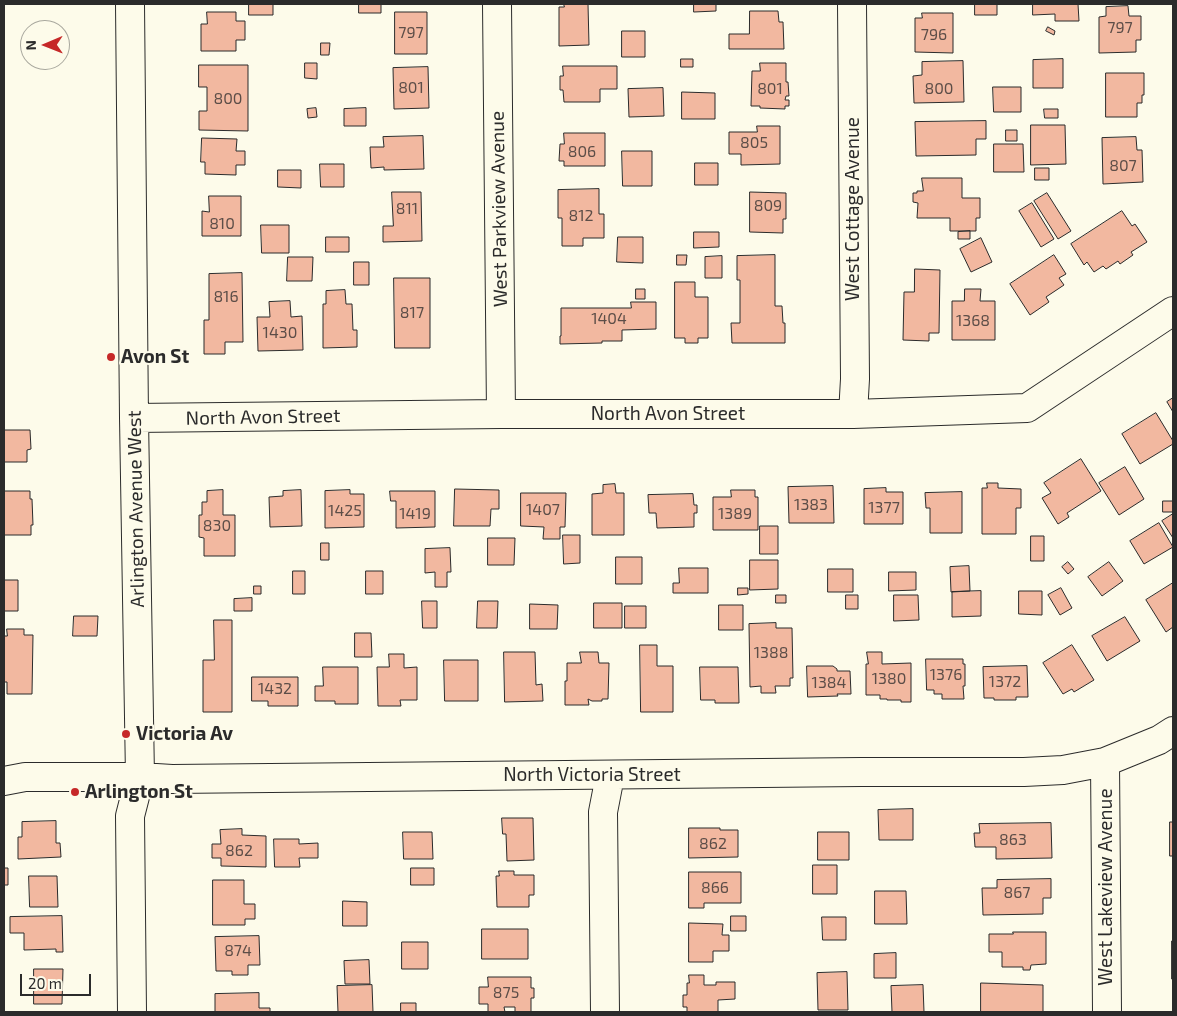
<!DOCTYPE html>
<html>
<head>
<meta charset="utf-8">
<style>
  body { margin:0 }
  #map { position:relative; width:1177px; height:1016px; overflow:hidden; background:#fdfbea; font-family:"Exo 2",sans-serif }
  canvas { display:block }
  .frame { position:absolute; inset:0; border:5px solid #2b2b2b; pointer-events:none }
  .north { position:absolute; left:20px; top:20px; width:50px; height:50px; box-sizing:border-box; background:#fdfbea; border:1px solid #a9a89e; border-radius:50%; rotate:269deg; font-size:14px; font-weight:700; line-height:20px; text-align:center; color:#2b2b2b }
  .north::after { content:''; display:block; margin:auto; width:18px; height:22px; background:#c62828; clip-path:polygon(50% 0,100% 100%,50% 72%,0 100%) }
  .scale { position:absolute; left:20px; top:974px; width:71px; height:22px; box-sizing:border-box; border:2px solid #2b2b2b; border-top:0; padding-left:6px; font-size:15px; line-height:18px; white-space:nowrap; color:#2b2b2b; -webkit-text-stroke:4px #fdfbea; paint-order:stroke }
</style>
</head>
<body>
<div id="map">
<canvas width="1177" height="1016"></canvas>
<div class="frame"></div>
<div class="north">N</div>
<div class="scale">20 m</div>
</div>
<script>
const c = document.querySelector('canvas').getContext('2d');
c.lineJoin = 'round';
function fill(path, color) {
  c.fillStyle = color;
  c.fill(path, 'evenodd');
}
function trace(path, color, width, dash) {
  c.strokeStyle = color;
  c.lineWidth = width;
  c.lineCap = dash ? 'butt' : 'round';
  c.setLineDash(dash || []);
  c.stroke(path);
}
function label(font, color, halo, rows, align = 'center') {
  c.font = font + ' "Exo 2",sans-serif';
  c.lineWidth = 4;
  c.setLineDash([]);
  c.textBaseline = 'middle';
  c.strokeStyle = halo;
  c.fillStyle = color;
  for (const [text, x, y, turn = 0] of rows) {
    c.save();
    c.translate(x, y);
    c.rotate((+turn || 0) * Math.PI / 180);
    c.textAlign = isNaN(turn) ? turn : align;
    if (halo) c.strokeText(text, 0, 0);
    c.fillText(text, 0, 0);
    c.restore();
  }
}
const building = new Path2D(`
  M 249,4 L 273,4 L 273,15 L 249,15 Z
  M 359,4 L 381,4 L 381,13 L 359,13 Z
  M 564,4 L 588,4 L 589,45 L 559,46 L 559,7 L 564,7 Z
  M 694,4 L 716,4 L 716,11 L 694,12 Z
  M 975,4 L 997,4 L 997,15 L 975,15 Z
  M 1033,4 L 1078,4 L 1079,21 L 1055,21 L 1055,14 L 1033,15 Z
  M 1128,6 L 1129,16 L 1141,16 L 1141,40 L 1136,40 L 1136,52 L 1099,53 L 1099,17 L 1106,16 L 1106,7 Z
  M 750,11 L 778,11 L 779,22 L 783,22 L 784,49 L 729,49 L 729,34 L 749,34 Z
  M 207,12 L 236,12 L 236,21 L 245,21 L 245,40 L 236,40 L 236,51 L 201,51 L 201,24 L 207,24 Z
  M 395,12 L 427,12 L 427,54 L 395,54 Z
  M 922,13 L 953,13 L 953,53 L 915,52 L 915,18 L 922,18 Z
  M 1048,27 L 1055,31 L 1054,35 L 1046,31 Z
  M 622,31 L 645,31 L 645,57 L 622,57 Z
  M 321,43 L 330,43 L 329,55 L 321,55 Z
  M 681,59 L 693,59 L 693,67 L 681,67 Z
  M 1063,59 L 1063,88 L 1033,88 L 1033,60 Z
  M 963,61 L 964,102 L 914,103 L 913,76 L 922,75 L 922,62 Z
  M 305,63 L 317,63 L 317,79 L 305,78 Z
  M 760,63 L 786,63 L 786,82 L 788,82 L 789,96 L 786,96 L 785,100 L 789,100 L 789,106 L 785,106 L 785,109 L 760,108 L 760,106 L 751,106 L 752,71 L 760,71 Z
  M 199,65 L 248,65 L 248,131 L 199,130 L 199,111 L 207,111 L 207,87 L 199,87 Z
  M 563,66 L 617,66 L 617,89 L 600,89 L 600,102 L 564,102 L 563,90 L 560,90 L 560,76 L 563,76 Z
  M 428,67 L 429,108 L 394,109 L 393,68 Z
  M 1106,73 L 1144,73 L 1144,95 L 1142,95 L 1142,103 L 1137,103 L 1137,117 L 1106,117 Z
  M 993,87 L 1021,87 L 1021,112 L 994,112 Z
  M 663,88 L 664,116 L 629,117 L 628,89 Z
  M 682,92 L 715,93 L 715,119 L 682,119 Z
  M 316,108 L 317,117 L 308,118 L 307,109 Z
  M 366,108 L 366,126 L 344,126 L 344,109 Z
  M 1044,109 L 1058,109 L 1058,118 L 1045,118 Z
  M 986,121 L 986,139 L 976,139 L 976,155 L 916,156 L 915,122 Z
  M 1031,125 L 1065,125 L 1066,164 L 1031,165 Z
  M 757,126 L 780,126 L 780,164 L 741,165 L 741,154 L 729,154 L 729,132 L 757,132 Z
  M 1006,130 L 1017,130 L 1017,141 L 1006,141 Z
  M 564,133 L 605,133 L 605,166 L 564,166 L 564,161 L 559,161 L 560,144 L 564,144 Z
  M 423,136 L 424,169 L 384,170 L 384,167 L 371,168 L 370,147 L 384,147 L 383,137 Z
  M 1136,137 L 1137,150 L 1142,150 L 1143,182 L 1103,184 L 1102,138 Z
  M 202,138 L 237,139 L 236,151 L 245,151 L 245,165 L 236,165 L 236,175 L 205,174 L 205,162 L 201,162 Z
  M 994,144 L 1023,144 L 1024,172 L 994,172 Z
  M 622,151 L 652,151 L 652,186 L 623,186 Z
  M 695,163 L 718,163 L 718,185 L 695,185 Z
  M 320,164 L 344,164 L 344,187 L 321,187 Z
  M 1035,168 L 1049,168 L 1049,180 L 1035,180 Z
  M 278,170 L 301,170 L 301,188 L 278,187 Z
  M 922,178 L 962,178 L 962,198 L 980,198 L 980,218 L 976,218 L 976,231 L 950,231 L 950,218 L 917,218 L 918,203 L 913,202 L 913,193 L 917,193 L 917,191 L 923,191 Z
  M 599,189 L 599,214 L 604,214 L 604,238 L 583,238 L 583,246 L 562,246 L 562,218 L 558,218 L 558,190 Z
  M 392,192 L 421,192 L 422,241 L 383,242 L 383,226 L 393,226 Z
  M 750,192 L 786,193 L 786,219 L 783,219 L 783,233 L 750,232 Z
  M 1047,193 L 1071,231 L 1058,239 L 1034,201 Z
  M 209,196 L 241,196 L 241,236 L 202,236 L 202,211 L 209,212 Z
  M 1032,203 L 1054,239 L 1041,247 L 1019,211 Z
  M 1122,211 L 1132,226 L 1135,224 L 1147,242 L 1131,252 L 1133,255 L 1120,264 L 1118,261 L 1106,269 L 1103,266 L 1094,272 L 1087,262 L 1084,265 L 1071,244 Z
  M 261,225 L 289,225 L 289,253 L 262,253 Z
  M 970,231 L 970,239 L 958,239 L 958,232 Z
  M 694,232 L 719,232 L 719,247 L 694,248 Z
  M 326,237 L 349,237 L 349,252 L 326,252 Z
  M 618,237 L 643,237 L 643,263 L 617,262 Z
  M 981,238 L 992,262 L 971,272 L 960,249 Z
  M 677,255 L 687,255 L 686,265 L 677,265 Z
  M 775,255 L 775,306 L 782,306 L 783,323 L 785,323 L 785,343 L 732,343 L 731,323 L 740,323 L 740,280 L 737,280 L 737,256 Z
  M 1054,255 L 1066,274 L 1059,278 L 1064,285 L 1046,297 L 1049,302 L 1030,315 L 1010,284 Z
  M 722,256 L 722,278 L 705,278 L 705,257 Z
  M 288,257 L 313,257 L 312,281 L 287,281 Z
  M 354,262 L 369,262 L 369,285 L 354,285 Z
  M 915,269 L 940,270 L 939,333 L 929,333 L 929,341 L 903,340 L 904,292 L 914,292 Z
  M 242,273 L 243,342 L 225,342 L 225,354 L 204,354 L 204,320 L 209,320 L 209,274 Z
  M 394,278 L 430,278 L 430,348 L 395,348 Z
  M 675,282 L 695,282 L 695,297 L 708,297 L 708,338 L 698,338 L 698,343 L 685,343 L 685,338 L 675,338 Z
  M 636,289 L 645,289 L 645,299 L 636,299 Z
  M 965,289 L 981,289 L 980,301 L 995,301 L 995,340 L 952,340 L 952,301 L 964,301 Z
  M 345,290 L 346,304 L 352,304 L 353,330 L 357,330 L 357,347 L 323,348 L 323,304 L 326,304 L 326,291 Z
  M 290,301 L 291,317 L 302,316 L 303,350 L 258,351 L 257,317 L 270,317 L 269,302 Z
  M 631,302 L 656,302 L 656,329 L 622,330 L 622,341 L 602,341 L 602,343 L 560,344 L 560,336 L 561,336 L 561,308 L 631,308 Z
  M 1173,398 L 1173,412 L 1167,402 Z
  M 1156,413 L 1173,441 L 1173,444 L 1140,464 L 1122,434 Z
  M 4,430 L 30,430 L 31,449 L 27,450 L 27,462 L 4,462 Z
  M 1081,459 L 1101,491 L 1067,513 L 1069,517 L 1058,524 L 1042,498 L 1051,493 L 1044,483 Z
  M 1125,467 L 1144,499 L 1119,515 L 1099,483 Z
  M 987,483 L 998,483 L 998,488 L 1021,489 L 1021,508 L 1016,508 L 1016,534 L 982,534 L 982,488 L 987,488 Z
  M 615,484 L 616,493 L 624,493 L 624,535 L 592,535 L 592,494 L 603,493 L 603,485 Z
  M 833,486 L 834,523 L 789,523 L 788,487 Z
  M 886,488 L 886,492 L 903,492 L 903,524 L 864,524 L 864,489 Z
  M 455,489 L 499,490 L 499,509 L 491,509 L 490,526 L 454,526 Z
  M 223,490 L 223,515 L 235,515 L 235,556 L 204,556 L 204,538 L 199,537 L 199,515 L 202,515 L 202,502 L 207,502 L 207,491 Z
  M 301,490 L 302,526 L 270,527 L 269,497 L 283,496 L 283,491 Z
  M 350,490 L 350,494 L 364,494 L 364,527 L 325,528 L 325,491 Z
  M 731,490 L 755,490 L 755,497 L 758,497 L 758,530 L 713,530 L 713,497 L 731,497 Z
  M 4,491 L 30,491 L 30,499 L 32,499 L 33,525 L 31,525 L 31,535 L 4,535 Z
  M 390,491 L 435,491 L 435,527 L 396,528 L 396,501 L 391,501 Z
  M 962,492 L 962,533 L 930,533 L 930,508 L 926,508 L 925,493 Z
  M 521,493 L 566,493 L 565,527 L 560,527 L 560,539 L 543,539 L 544,527 L 521,526 Z
  M 693,494 L 694,505 L 697,505 L 697,513 L 694,513 L 694,527 L 657,528 L 656,513 L 649,513 L 648,495 Z
  M 1163,501 L 1173,501 L 1173,512 L 1163,512 Z
  M 1173,514 L 1173,538 L 1162,521 Z
  M 1159,523 L 1173,547 L 1144,564 L 1130,541 Z
  M 760,526 L 778,526 L 778,554 L 760,554 Z
  M 563,535 L 580,535 L 580,563 L 564,564 Z
  M 1031,536 L 1044,536 L 1044,561 L 1031,561 Z
  M 488,538 L 515,538 L 514,565 L 488,565 Z
  M 321,543 L 329,543 L 329,560 L 321,560 Z
  M 450,548 L 451,572 L 447,572 L 447,587 L 435,587 L 435,572 L 425,573 L 425,549 Z
  M 616,557 L 642,557 L 642,584 L 616,584 Z
  M 750,560 L 778,560 L 778,589 L 750,590 Z
  M 1068,562 L 1074,569 L 1068,574 L 1062,567 Z
  M 1109,562 L 1123,581 L 1102,596 L 1088,577 Z
  M 969,566 L 970,591 L 951,592 L 950,567 Z
  M 679,568 L 708,568 L 708,593 L 673,593 L 673,583 L 679,583 Z
  M 828,569 L 853,569 L 853,592 L 828,592 Z
  M 293,571 L 305,571 L 305,594 L 293,594 Z
  M 366,571 L 383,571 L 383,594 L 366,594 Z
  M 889,572 L 916,572 L 916,590 L 889,591 Z
  M 4,580 L 18,580 L 18,611 L 4,611 Z
  M 1173,583 L 1173,627 L 1166,632 L 1146,600 Z
  M 254,586 L 261,586 L 261,594 L 254,594 Z
  M 738,588 L 748,588 L 748,594 L 738,595 Z
  M 1061,588 L 1072,608 L 1060,615 L 1048,595 Z
  M 981,591 L 981,616 L 952,617 L 952,592 Z
  M 1019,591 L 1042,591 L 1042,615 L 1019,614 Z
  M 776,595 L 786,595 L 786,603 L 776,603 Z
  M 846,595 L 858,595 L 858,609 L 846,609 Z
  M 894,595 L 918,595 L 919,620 L 894,621 Z
  M 252,598 L 252,611 L 234,611 L 234,599 Z
  M 422,601 L 437,601 L 437,628 L 423,628 Z
  M 478,601 L 498,601 L 497,628 L 477,628 Z
  M 594,603 L 622,603 L 622,628 L 594,628 Z
  M 530,604 L 558,605 L 557,629 L 530,629 Z
  M 719,605 L 743,605 L 743,630 L 719,630 Z
  M 625,606 L 646,606 L 646,628 L 625,628 Z
  M 74,616 L 98,616 L 97,636 L 73,636 Z
  M 1125,617 L 1140,641 L 1107,661 L 1092,636 Z
  M 214,620 L 232,620 L 232,712 L 203,712 L 203,660 L 214,660 Z
  M 776,623 L 776,628 L 792,628 L 793,678 L 790,678 L 790,686 L 775,686 L 776,693 L 761,693 L 761,686 L 750,687 L 749,624 Z
  M 7,629 L 24,629 L 24,635 L 33,635 L 32,694 L 7,694 L 7,682 L 4,682 L 4,636 L 7,636 Z
  M 355,633 L 371,633 L 372,657 L 355,657 Z
  M 640,645 L 657,645 L 657,666 L 673,666 L 673,712 L 641,712 Z
  M 1072,645 L 1094,680 L 1074,692 L 1072,689 L 1063,694 L 1043,663 Z
  M 504,652 L 535,652 L 536,685 L 542,684 L 543,701 L 505,702 Z
  M 580,652 L 598,652 L 599,663 L 609,663 L 608,699 L 602,699 L 602,701 L 592,701 L 588,699 L 589,705 L 565,705 L 565,681 L 567,681 L 567,663 L 581,663 Z
  M 867,652 L 882,652 L 882,664 L 911,663 L 911,702 L 901,702 L 901,700 L 887,700 L 887,699 L 880,699 L 880,695 L 866,695 L 866,664 L 868,664 Z
  M 389,654 L 404,654 L 404,668 L 417,667 L 417,700 L 400,700 L 401,706 L 378,706 L 377,667 L 389,667 Z
  M 926,659 L 963,659 L 963,664 L 965,664 L 965,686 L 963,686 L 964,699 L 942,699 L 942,694 L 934,694 L 934,690 L 927,690 Z
  M 444,660 L 478,660 L 478,701 L 445,701 Z
  M 807,666 L 833,666 L 837,669 L 837,671 L 850,671 L 851,694 L 837,694 L 838,696 L 808,697 Z
  M 1027,666 L 1028,697 L 1016,697 L 1016,700 L 994,700 L 994,698 L 984,698 L 983,667 Z
  M 323,667 L 358,667 L 358,704 L 335,704 L 335,701 L 315,701 L 315,686 L 323,686 Z
  M 700,667 L 738,667 L 739,703 L 715,703 L 715,700 L 701,700 Z
  M 252,677 L 298,677 L 298,706 L 268,706 L 268,701 L 252,701 Z
  M 913,809 L 913,840 L 879,840 L 878,810 Z
  M 502,818 L 533,818 L 534,860 L 507,861 L 506,834 L 503,834 Z
  M 56,821 L 56,843 L 60,843 L 61,857 L 18,859 L 18,837 L 22,837 L 22,822 Z
  M 1170,822 L 1173,822 L 1173,856 L 1170,856 Z
  M 1051,823 L 1052,858 L 996,859 L 996,847 L 975,847 L 974,833 L 980,833 L 979,824 Z
  M 689,828 L 720,828 L 720,830 L 738,830 L 738,857 L 689,858 Z
  M 242,829 L 242,835 L 266,836 L 266,867 L 221,866 L 221,858 L 212,858 L 212,844 L 221,844 L 220,830 Z
  M 403,832 L 432,832 L 433,859 L 404,859 Z
  M 818,832 L 849,832 L 849,860 L 818,860 Z
  M 274,839 L 299,839 L 299,844 L 318,843 L 318,858 L 299,858 L 300,867 L 275,867 Z
  M 813,865 L 837,865 L 837,894 L 813,894 Z
  M 4,868 L 8,868 L 8,885 L 4,885 Z
  M 411,868 L 434,868 L 434,885 L 411,885 Z
  M 499,871 L 514,871 L 514,875 L 534,875 L 534,895 L 529,895 L 529,907 L 497,907 L 496,876 L 499,876 Z
  M 689,872 L 741,872 L 741,903 L 704,903 L 704,908 L 689,908 Z
  M 29,876 L 57,876 L 58,907 L 30,907 Z
  M 1051,879 L 1051,898 L 1043,898 L 1043,914 L 983,915 L 982,888 L 997,888 L 997,880 Z
  M 213,880 L 244,880 L 244,904 L 255,904 L 255,919 L 245,919 L 245,925 L 213,925 Z
  M 875,891 L 906,891 L 907,924 L 875,924 Z
  M 343,901 L 367,902 L 367,926 L 343,926 Z
  M 62,916 L 63,952 L 56,952 L 56,949 L 24,950 L 24,933 L 10,933 L 10,917 Z
  M 731,916 L 746,916 L 746,931 L 731,931 Z
  M 822,917 L 846,917 L 846,940 L 823,940 Z
  M 689,923 L 723,924 L 722,935 L 729,935 L 729,951 L 713,951 L 713,962 L 689,962 Z
  M 482,929 L 528,929 L 528,959 L 482,959 Z
  M 1013,932 L 1046,932 L 1046,964 L 1031,965 L 1030,970 L 1023,970 L 1023,967 L 1002,967 L 1002,952 L 989,952 L 989,934 L 1013,934 Z
  M 259,936 L 260,965 L 248,965 L 248,975 L 232,975 L 232,971 L 216,971 L 215,937 Z
  M 1172,941 L 1173,941 L 1173,979 L 1172,979 Z
  M 402,942 L 428,942 L 428,969 L 402,969 Z
  M 896,953 L 896,978 L 874,978 L 874,954 Z
  M 369,960 L 370,984 L 345,984 L 344,961 Z
  M 34,969 L 63,969 L 62,1004 L 34,1004 Z
  M 847,972 L 848,1010 L 818,1010 L 817,973 Z
  M 689,975 L 704,975 L 704,985 L 716,985 L 716,982 L 735,982 L 735,999 L 718,1000 L 718,1012 L 687,1012 L 687,1007 L 683,1007 L 683,995 L 687,995 L 687,983 L 689,983 Z
  M 488,977 L 531,977 L 531,988 L 534,988 L 534,998 L 531,998 L 531,1012 L 515,1012 L 515,1007 L 504,1007 L 505,1012 L 488,1012 L 488,1004 L 479,1004 L 479,987 L 488,987 Z
  M 981,983 L 1043,985 L 1043,1012 L 981,1012 Z
  M 372,985 L 373,1012 L 338,1012 L 337,986 Z
  M 923,985 L 924,1012 L 892,1012 L 891,986 Z
  M 259,993 L 259,1008 L 270,1008 L 270,1012 L 215,1012 L 215,994 Z
  M 401,1003 L 416,1003 L 416,1012 L 401,1012 Z`);
fill(building, '#f2b8a0');
trace(building, '#2b2b2b', 1);
const minor = new Path2D(`
  M 130,4 L 134,418 L 140,777 L 130,816 L 132,1012
  M 497,4 L 501,414
  M 852,4 L 855,379 L 853,414
  M 134,418 L 501,414 L 853,414 L 1027,408 L 1173,311
  M 1105,762 L 1107,1012
  M 4,781 L 25,777 L 140,777 L 172,779 L 861,772 L 1024,772 L 1063,770 L 1105,762 L 1159,740 L 1173,731
  M 605,1012 L 603,812 L 610,776`);
trace(minor, '#2b2b2b', 30);
trace(minor, '#fdfbea', 28);
for (const [x, y, r, color] of [
  [111,357,5,"#c62828"],
  [126,734,5,"#c62828"],
  [75,792,5,"#c62828"]
]) {
  const dot = new Path2D();
  dot.arc(x, y, r, 0, 2 * Math.PI);
  c.fillStyle = color;
  c.fill(dot);
  trace(dot, '#fdfbea', 2);
}
label('16px', '#5d4e48', null, [
  ["797",1120,28],
  ["797",411,33],
  ["796",934,35],
  ["801",411,88],
  ["801",770,89],
  ["800",939,89],
  ["800",228,99],
  ["805",754,143],
  ["806",582,152],
  ["807",1123,166],
  ["809",768,206],
  ["811",407,209],
  ["812",581,216],
  ["810",222,224],
  ["816",226,297],
  ["817",412,313],
  ["1404",609,319],
  ["1368",973,321],
  ["1430",280,333],
  ["1383",811,505],
  ["1377",884,508],
  ["1407",543,510],
  ["1425",345,511],
  ["1419",415,514],
  ["1389",735,514],
  ["830",217,526],
  ["1388",771,653],
  ["1376",946,675],
  ["1380",889,679],
  ["1372",1005,682],
  ["1384",829,683],
  ["1432",275,689],
  ["863",1013,840],
  ["862",713,844],
  ["862",239,851],
  ["866",715,888],
  ["867",1017,893],
  ["874",238,951],
  ["875",506,993]
]);
label('19px', '#2b2b2b', '#fdfbea', [
  ["West Parkview Avenue",499,209,-91],
  ["West Cottage Avenue",853,209,-90],
  ["North Avon Street",668,414],
  ["North Avon Street",263,417,-1],
  ["Arlington Avenue West",136,509,-91],
  ["North Victoria Street",592,775],
  ["West Lakeview Avenue",1106,887,-90]
]);
label('bold 19px', '#2b2b2b', '#fdfbea', [
  ["Avon St",121,357],
  ["Victoria Av",136,734],
  ["Arlington St",85,792]
], 'left');
</script>
</body>
</html>
